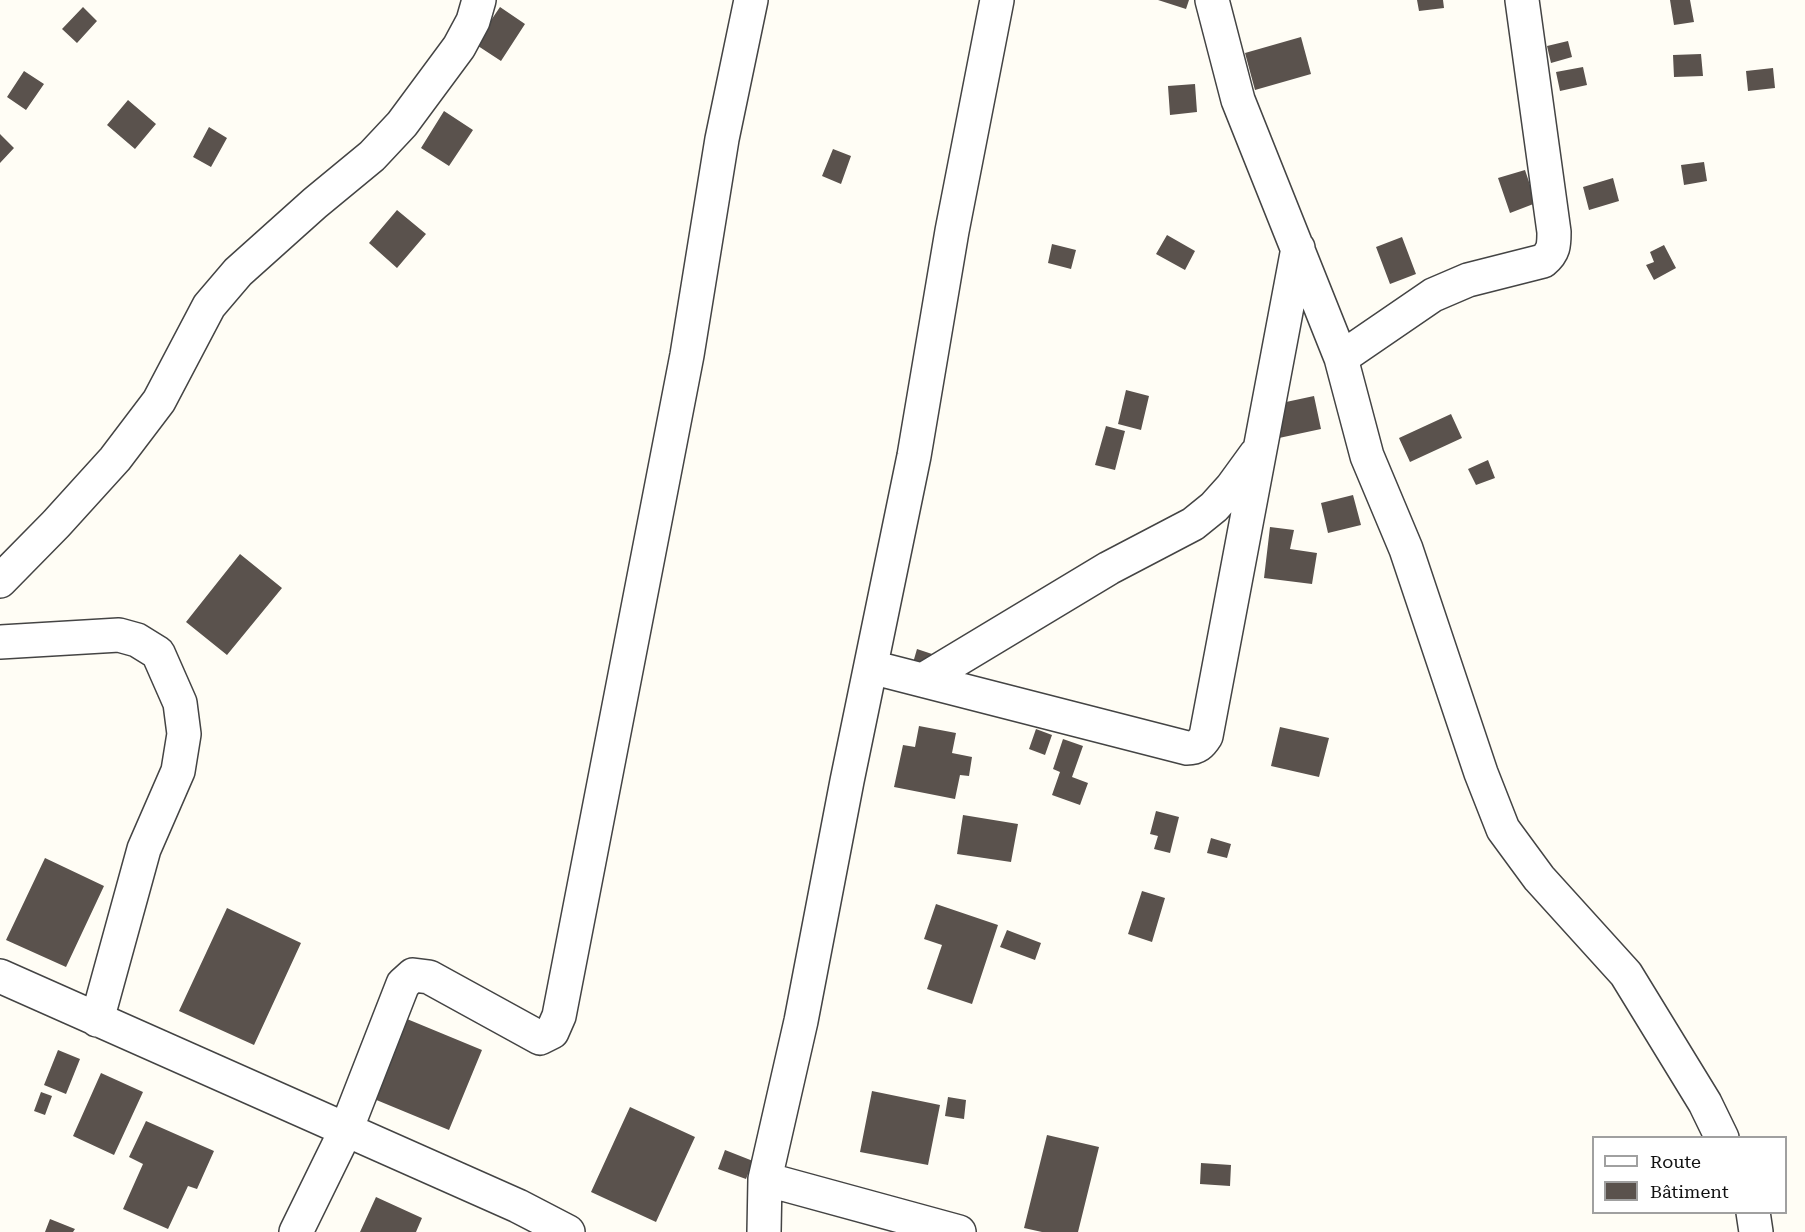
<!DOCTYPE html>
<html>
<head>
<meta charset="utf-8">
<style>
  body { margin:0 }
  #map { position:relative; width:1805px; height:1232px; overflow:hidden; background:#fffdf5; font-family:"Roboto Serif",serif }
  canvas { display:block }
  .legend { position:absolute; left:1592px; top:1136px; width:195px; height:78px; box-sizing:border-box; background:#fff; border:2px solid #a0a0a0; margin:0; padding:8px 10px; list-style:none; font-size:18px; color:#111 }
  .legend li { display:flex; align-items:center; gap:12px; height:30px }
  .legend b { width:30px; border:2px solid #a0a0a0 }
</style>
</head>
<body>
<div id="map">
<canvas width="1805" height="1232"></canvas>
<ul class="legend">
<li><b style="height:8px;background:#fff"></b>Route</li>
<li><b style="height:16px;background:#5a524d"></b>Bâtiment</li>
</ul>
</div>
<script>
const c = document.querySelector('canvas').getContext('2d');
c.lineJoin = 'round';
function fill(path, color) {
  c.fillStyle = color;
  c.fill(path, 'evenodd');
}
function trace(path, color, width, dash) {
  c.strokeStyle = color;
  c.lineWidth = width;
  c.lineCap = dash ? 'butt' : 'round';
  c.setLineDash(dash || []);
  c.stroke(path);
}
fill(new Path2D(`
  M 1158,0 L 1189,0 L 1186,9 Z
  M 1417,0 L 1443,0 L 1444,8 L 1419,11 Z
  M 1670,0 L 1690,0 L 1694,22 L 1674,25 Z
  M 83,7 L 97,21 L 77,43 L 62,29 Z
  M 500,7 L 525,24 L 501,61 L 475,44 Z
  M 1301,37 L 1311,74 L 1255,90 L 1245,53 Z
  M 1568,41 L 1572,57 L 1551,63 L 1547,46 Z
  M 1701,54 L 1703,76 L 1674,77 L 1673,55 Z
  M 1583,67 L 1587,85 L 1560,91 L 1556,72 Z
  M 1773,68 L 1775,88 L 1748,91 L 1746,71 Z
  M 24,71 L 44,84 L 26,110 L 7,97 Z
  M 1195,84 L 1197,112 L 1170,115 L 1168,86 Z
  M 128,100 L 156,124 L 135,149 L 107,125 Z
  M 444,111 L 473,130 L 449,166 L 421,148 Z
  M 209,127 L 227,138 L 211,167 L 193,157 Z
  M 0,134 L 14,148 L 0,163 Z
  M 833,149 L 851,156 L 841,184 L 822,176 Z
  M 1704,162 L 1707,181 L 1684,185 L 1681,165 Z
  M 1525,170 L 1536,203 L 1510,213 L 1498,178 Z
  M 1613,178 L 1619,201 L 1589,210 L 1583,187 Z
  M 397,210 L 426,234 L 397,268 L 369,243 Z
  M 1167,235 L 1195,251 L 1185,270 L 1156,254 Z
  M 1402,237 L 1416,274 L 1390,284 L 1376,247 Z
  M 1052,244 L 1076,250 L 1071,269 L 1048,263 Z
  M 1664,245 L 1676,268 L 1654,280 L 1646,265 L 1654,262 L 1650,252 Z
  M 1126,390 L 1149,396 L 1141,430 L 1118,424 Z
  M 1314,396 L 1321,429 L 1279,438 L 1272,405 Z
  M 1451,414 L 1462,438 L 1410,462 L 1399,438 Z
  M 1106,426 L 1125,431 L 1115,470 L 1095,465 Z
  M 1488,460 L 1495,478 L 1476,485 L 1468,469 Z
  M 1353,495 L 1361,525 L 1328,533 L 1321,503 Z
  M 1270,527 L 1294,530 L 1290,549 L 1317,553 L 1312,584 L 1264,578 Z
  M 240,554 L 282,588 L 227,655 L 186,622 Z
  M 917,649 L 941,657 L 910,673 Z
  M 919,726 L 956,733 L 952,753 L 972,757 L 969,776 L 960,775 L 955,799 L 894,787 L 903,745 L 915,747 Z
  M 1280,727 L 1329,738 L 1319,777 L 1271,766 Z
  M 1036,729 L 1052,735 L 1045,755 L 1029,749 Z
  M 1063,739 L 1083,746 L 1072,777 L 1088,783 L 1080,805 L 1052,795 L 1060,772 L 1053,769 Z
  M 1156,811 L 1179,817 L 1170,853 L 1154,849 L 1158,836 L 1150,834 Z
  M 963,815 L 1018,824 L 1011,862 L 957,854 Z
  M 1211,838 L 1231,844 L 1227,858 L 1207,853 Z
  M 45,858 L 104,886 L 66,967 L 6,940 Z
  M 1142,891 L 1165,898 L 1152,942 L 1128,934 Z
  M 936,904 L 998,925 L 972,1004 L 927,989 L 942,945 L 924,939 Z
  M 227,908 L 301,943 L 254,1045 L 179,1011 Z
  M 1007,930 L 1041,943 L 1035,960 L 1000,947 Z
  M 407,1019 L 482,1050 L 449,1130 L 374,1099 Z
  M 58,1050 L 80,1059 L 66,1094 L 44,1085 Z
  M 101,1073 L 143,1092 L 114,1155 L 73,1136 Z
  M 872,1091 L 940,1105 L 928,1165 L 860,1152 Z
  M 41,1092 L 52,1096 L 45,1115 L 34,1111 Z
  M 948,1097 L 966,1100 L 964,1119 L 945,1116 Z
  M 630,1107 L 695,1137 L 656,1222 L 591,1192 Z
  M 146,1121 L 214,1151 L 197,1189 L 188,1186 L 168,1229 L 123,1209 L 143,1164 L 129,1157 Z
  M 1047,1135 L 1099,1147 L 1078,1232 L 1042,1232 L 1024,1228 Z
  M 725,1150 L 753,1161 L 746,1179 L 718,1169 Z
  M 1201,1163 L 1231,1165 L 1230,1186 L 1200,1184 Z
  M 376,1197 L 422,1218 L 416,1232 L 360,1232 Z
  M 50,1219 L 75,1229 L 73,1232 L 45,1232 Z`), '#5a524d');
const street = new Path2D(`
  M 1212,0 L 1238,100 L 1341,358 L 1367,456 L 1406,549 L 1481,773 L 1503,829 L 1539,878 L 1626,974 L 1705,1103 L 1722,1138
  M 1341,358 L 1433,295 L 1468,280 L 1543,261 C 1554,252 1554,245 1554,232 L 1522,0
  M 0,581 L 56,524 L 115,459 L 159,401 L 209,306 L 238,272 L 315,203 L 372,156 L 402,124 L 459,47 L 473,21 L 479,0
  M 0,642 L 119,635 L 137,640 L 158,653 L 180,703 L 184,734 L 178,771 L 144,849 L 97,1020
  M 871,667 L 1187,748 C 1197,748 1201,744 1206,736 L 1298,248
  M 923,680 L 1109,568 L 1193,524 L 1214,507 L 1232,487 L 1256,454
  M 0,976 L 518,1206 L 568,1232
  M 765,1179 L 959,1232
  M 1753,1212 L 1756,1232
  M 296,1232 L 346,1130 L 403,984 L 413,975 L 429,977 L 540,1038 L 552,1032 L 559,1016 L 687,355 L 722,139 L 751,0
  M 764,1232 L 765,1179 L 801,1021 L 847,781 L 914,456 L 952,231 L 997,0`);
trace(street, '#444', 36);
trace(street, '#fff', 33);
</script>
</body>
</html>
